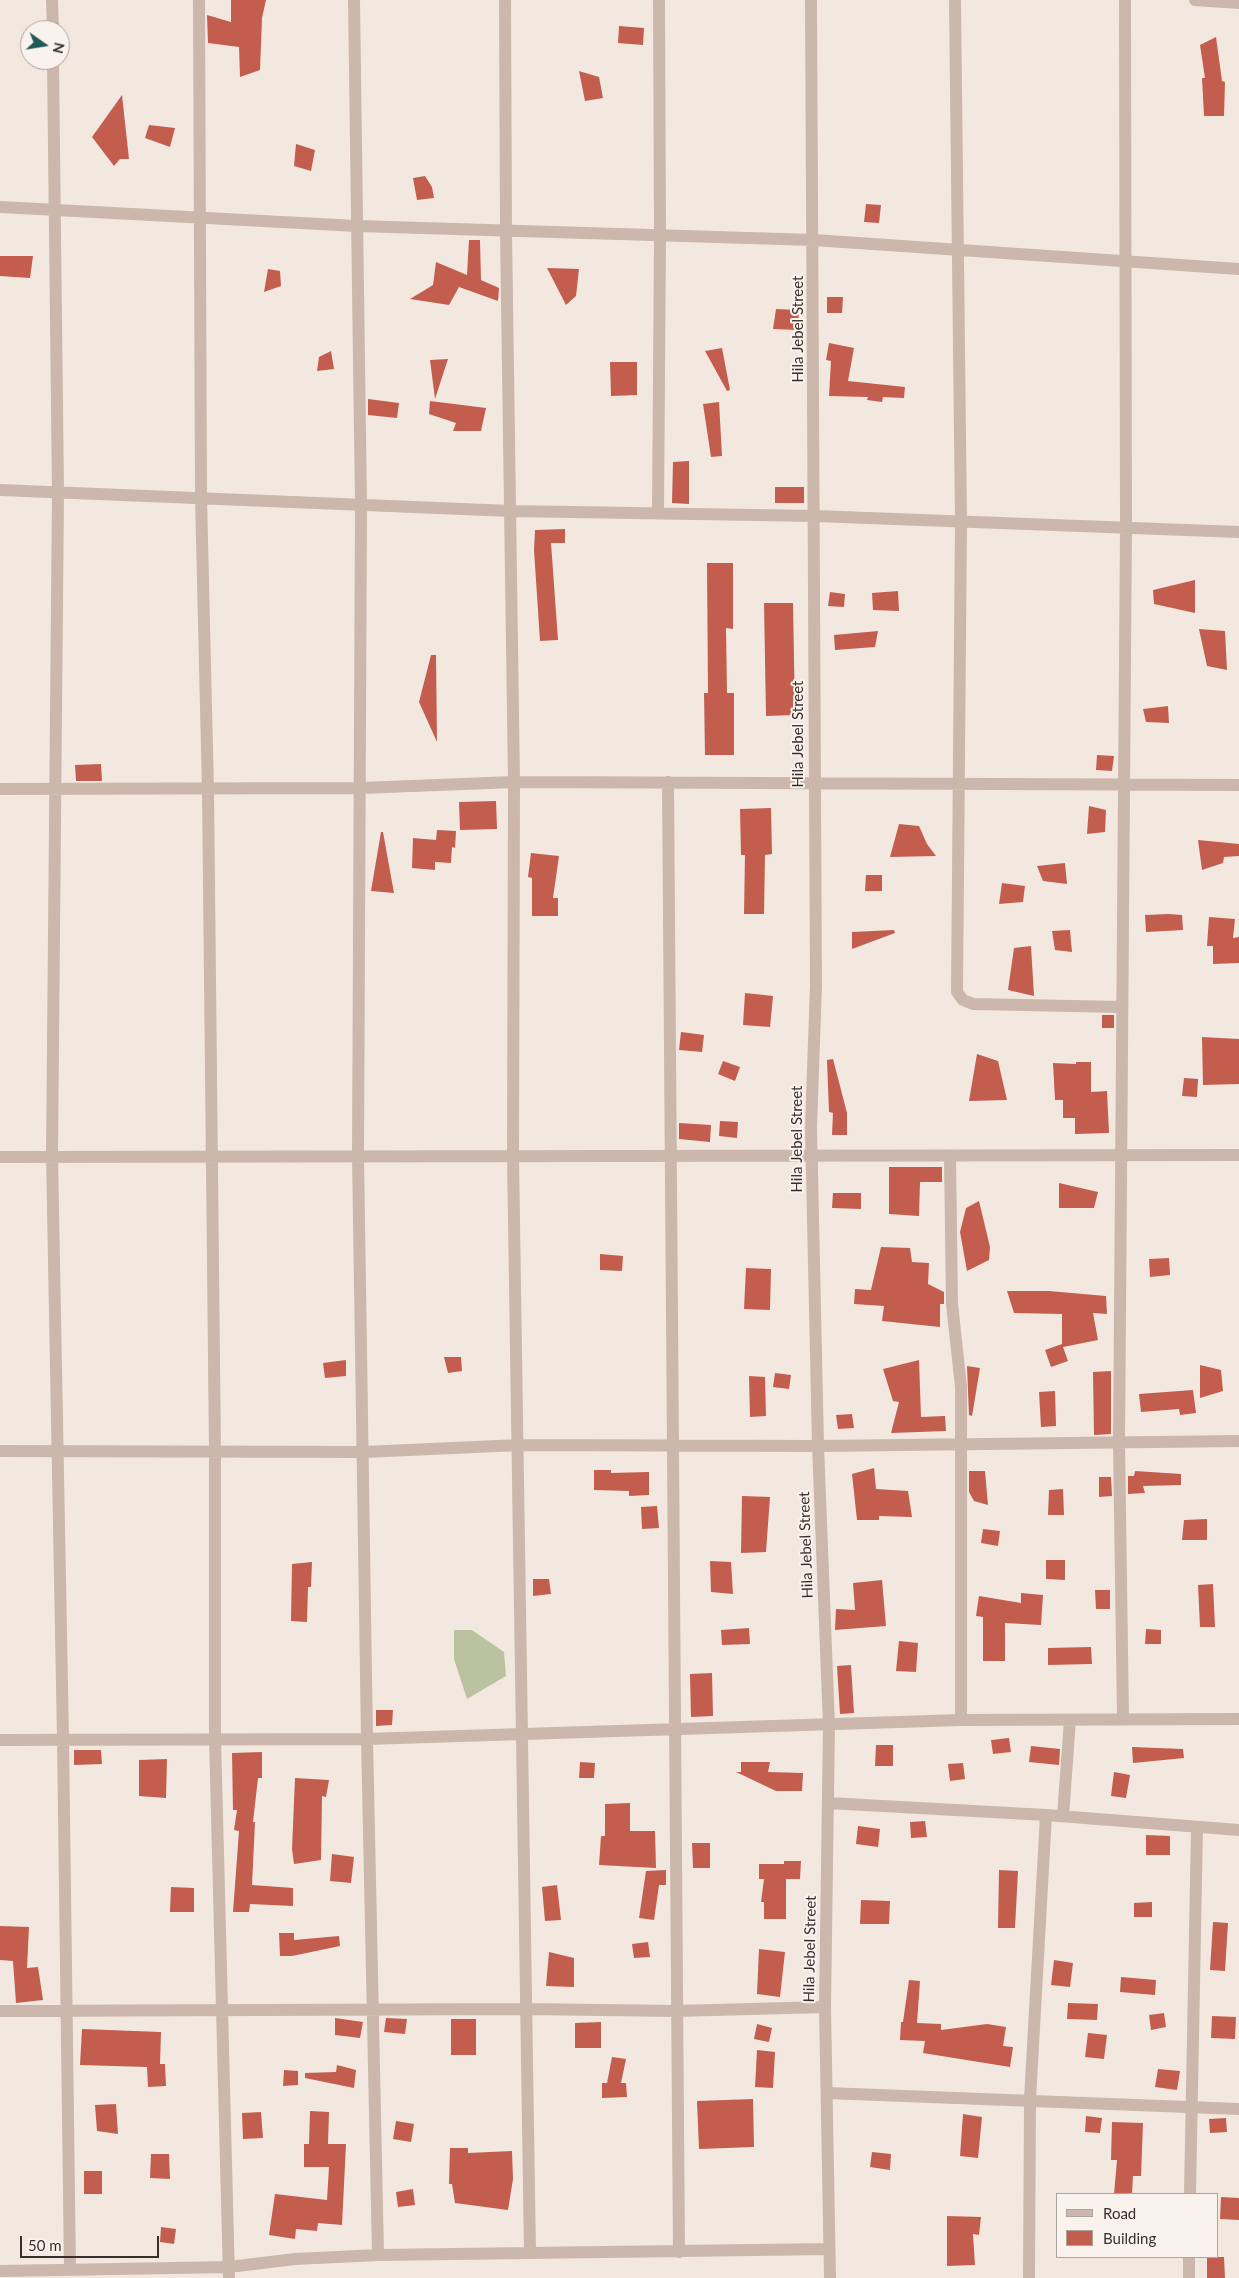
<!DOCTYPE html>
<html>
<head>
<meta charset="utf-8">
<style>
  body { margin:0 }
  #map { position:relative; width:1239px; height:2278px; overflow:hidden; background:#f3e8e0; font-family:Lato,sans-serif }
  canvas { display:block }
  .legend { position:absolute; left:1056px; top:2193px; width:162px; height:65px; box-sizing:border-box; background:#faf2ed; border:1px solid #ada49f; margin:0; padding:6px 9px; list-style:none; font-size:15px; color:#392e2b }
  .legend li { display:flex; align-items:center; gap:10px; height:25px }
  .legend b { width:25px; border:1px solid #ada49f }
  .north { position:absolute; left:20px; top:20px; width:50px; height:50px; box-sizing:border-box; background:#faf2ed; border:1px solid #ada49f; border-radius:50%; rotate:103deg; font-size:14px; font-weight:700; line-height:20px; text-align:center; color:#392e2b }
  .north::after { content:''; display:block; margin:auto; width:18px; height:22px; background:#215a57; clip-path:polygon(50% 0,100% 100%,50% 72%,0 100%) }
  .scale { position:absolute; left:20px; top:2236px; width:139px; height:22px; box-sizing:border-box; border:2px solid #392e2b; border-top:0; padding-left:6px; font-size:15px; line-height:18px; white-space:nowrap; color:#392e2b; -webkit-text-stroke:4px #faf2ed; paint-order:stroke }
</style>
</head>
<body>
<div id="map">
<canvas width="1239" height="2278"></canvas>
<ul class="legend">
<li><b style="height:6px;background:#cbb7ac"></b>Road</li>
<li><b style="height:14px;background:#c35d4e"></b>Building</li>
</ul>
<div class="north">N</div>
<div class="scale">50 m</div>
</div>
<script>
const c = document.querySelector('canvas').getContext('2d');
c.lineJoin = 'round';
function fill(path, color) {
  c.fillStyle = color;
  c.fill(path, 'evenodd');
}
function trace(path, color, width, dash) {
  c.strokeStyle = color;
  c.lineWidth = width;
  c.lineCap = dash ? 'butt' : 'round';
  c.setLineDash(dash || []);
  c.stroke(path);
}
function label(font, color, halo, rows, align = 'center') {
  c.font = font + ' Lato,sans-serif';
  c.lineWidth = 4;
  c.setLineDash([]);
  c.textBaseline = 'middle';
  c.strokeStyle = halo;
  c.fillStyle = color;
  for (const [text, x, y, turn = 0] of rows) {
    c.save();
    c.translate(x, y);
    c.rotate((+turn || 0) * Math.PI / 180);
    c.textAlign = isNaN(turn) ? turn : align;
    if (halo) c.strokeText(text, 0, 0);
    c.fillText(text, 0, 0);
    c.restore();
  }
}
fill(new Path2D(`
  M 454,1630 L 472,1630 L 504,1652 L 506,1676 L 467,1699 L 454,1659 Z`), '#bac2a0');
fill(new Path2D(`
  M 231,0 L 266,0 L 262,18 L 260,70 L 240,77 L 239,47 L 208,43 L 207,15 L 231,22 Z
  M 619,26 L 644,28 L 643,45 L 618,43 Z
  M 1216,37 L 1222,81 L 1225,82 L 1224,116 L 1204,116 L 1202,78 L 1205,78 L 1200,45 Z
  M 579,71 L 599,77 L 603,98 L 585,101 Z
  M 122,95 L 129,159 L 120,159 L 114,166 L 92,137 Z
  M 149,125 L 175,128 L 170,147 L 145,138 Z
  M 296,144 L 315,150 L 311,171 L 294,166 Z
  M 425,176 L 432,187 L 434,198 L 417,200 L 413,178 Z
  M 866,204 L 881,205 L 879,223 L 864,222 Z
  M 469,240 L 480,240 L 481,280 L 499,288 L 498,301 L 459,287 L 449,305 L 410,299 L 433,285 L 436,262 L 467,275 Z
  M 0,256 L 33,256 L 30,278 L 0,276 Z
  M 547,268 L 579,269 L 576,296 L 566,305 Z
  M 268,269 L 280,271 L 281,286 L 264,292 Z
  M 827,297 L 843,297 L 842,313 L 827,313 Z
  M 776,309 L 799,310 L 798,330 L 773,329 Z
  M 829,343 L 854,348 L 848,381 L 905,387 L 904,398 L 883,397 L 882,402 L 867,400 L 868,397 L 829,396 L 831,361 L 826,360 Z
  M 722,348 L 730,390 L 727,391 L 705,351 Z
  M 331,351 L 334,369 L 317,371 L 319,357 Z
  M 448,359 L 435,399 L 430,360 Z
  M 610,362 L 637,362 L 637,395 L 611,396 Z
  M 368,399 L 399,403 L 397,418 L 368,415 Z
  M 430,401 L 486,408 L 481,431 L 453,431 L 456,423 L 429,414 Z
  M 719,402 L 722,456 L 711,457 L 703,404 Z
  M 689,461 L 689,504 L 672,503 L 673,462 Z
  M 775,487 L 804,487 L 804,503 L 775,503 Z
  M 565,529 L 565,543 L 551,543 L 558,640 L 540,641 L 534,550 L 535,530 Z
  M 707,563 L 733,563 L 733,629 L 726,628 L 727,693 L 734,693 L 734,755 L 705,755 L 704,693 L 708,693 Z
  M 1195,580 L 1195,613 L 1154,604 L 1153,590 Z
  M 898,591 L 899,611 L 873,610 L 872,593 Z
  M 830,592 L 845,594 L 844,607 L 828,606 Z
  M 764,603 L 793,603 L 795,715 L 766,716 Z
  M 1199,629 L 1225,631 L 1227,670 L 1207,666 Z
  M 878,631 L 875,647 L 835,650 L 834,635 Z
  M 431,655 L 436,655 L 437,742 L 419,702 Z
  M 1168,706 L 1169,723 L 1146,722 L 1143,709 Z
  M 1097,755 L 1114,756 L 1112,771 L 1096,770 Z
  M 101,764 L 102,781 L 76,781 L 75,765 Z
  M 496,801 L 497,829 L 460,830 L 459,802 Z
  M 1089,806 L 1106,810 L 1105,832 L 1087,834 Z
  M 771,808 L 772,854 L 765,855 L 764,914 L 744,914 L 745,855 L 741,855 L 740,809 Z
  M 899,824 L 919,826 L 927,844 L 936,856 L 890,857 Z
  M 437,830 L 456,831 L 455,848 L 452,847 L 451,863 L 435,862 L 435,870 L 412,868 L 413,838 L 436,840 Z
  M 381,832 L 383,832 L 394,893 L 371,891 Z
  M 1198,840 L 1239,844 L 1239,856 L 1224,857 L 1223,863 L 1202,870 Z
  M 531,853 L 559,856 L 553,898 L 558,898 L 558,916 L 532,916 L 532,878 L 528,877 Z
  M 1065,863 L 1067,884 L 1043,881 L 1037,866 Z
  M 866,875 L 882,875 L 882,891 L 865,891 Z
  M 1002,883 L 1025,886 L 1023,902 L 999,904 Z
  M 1169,914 L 1182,915 L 1183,930 L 1146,932 L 1145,915 Z
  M 1209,917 L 1235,919 L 1233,938 L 1239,937 L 1239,963 L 1213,964 L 1213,946 L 1207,946 Z
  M 894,930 L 895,933 L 852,949 L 852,932 Z
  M 1070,930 L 1072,952 L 1055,950 L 1052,931 Z
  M 1031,946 L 1034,996 L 1008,990 L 1014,948 Z
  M 745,993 L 773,996 L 770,1027 L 743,1025 Z
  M 1102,1015 L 1114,1015 L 1114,1028 L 1102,1028 Z
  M 681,1032 L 704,1035 L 702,1052 L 679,1050 Z
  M 1202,1037 L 1239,1039 L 1239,1084 L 1203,1085 Z
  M 977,1054 L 998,1061 L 1007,1100 L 969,1101 Z
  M 833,1059 L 847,1113 L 847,1135 L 832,1135 L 833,1113 L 829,1112 L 827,1060 Z
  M 723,1061 L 740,1067 L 735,1081 L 718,1074 Z
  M 1076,1062 L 1091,1062 L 1091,1092 L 1107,1091 L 1109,1133 L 1075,1134 L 1075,1118 L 1063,1118 L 1063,1100 L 1055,1100 L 1053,1063 L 1076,1064 Z
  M 1184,1078 L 1198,1079 L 1197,1097 L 1182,1096 Z
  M 720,1121 L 738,1122 L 737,1138 L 719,1136 Z
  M 679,1123 L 711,1125 L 710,1142 L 679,1139 Z
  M 889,1167 L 942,1167 L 942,1182 L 920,1182 L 919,1216 L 889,1214 Z
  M 1059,1183 L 1098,1192 L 1094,1208 L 1059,1208 Z
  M 833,1193 L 861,1193 L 861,1209 L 832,1208 Z
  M 979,1201 L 990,1247 L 989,1260 L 967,1271 L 960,1232 L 966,1208 Z
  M 881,1247 L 910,1248 L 912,1262 L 929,1263 L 928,1284 L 944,1292 L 944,1304 L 940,1304 L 940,1327 L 882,1321 L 884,1306 L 854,1304 L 855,1289 L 871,1290 Z
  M 600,1254 L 623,1256 L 622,1271 L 600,1270 Z
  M 1169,1258 L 1170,1275 L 1150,1277 L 1149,1259 Z
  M 746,1268 L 771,1269 L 770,1310 L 744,1309 Z
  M 1007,1291 L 1049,1291 L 1106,1296 L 1107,1314 L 1093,1313 L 1098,1340 L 1063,1347 L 1068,1361 L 1051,1367 L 1045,1350 L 1062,1344 L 1062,1314 L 1014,1313 Z
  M 444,1357 L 461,1357 L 462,1371 L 448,1373 Z
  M 346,1360 L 346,1376 L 325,1378 L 323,1363 Z
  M 919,1360 L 921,1417 L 945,1416 L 946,1431 L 891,1433 L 899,1402 L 893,1401 L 883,1369 Z
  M 1200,1365 L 1221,1370 L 1223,1391 L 1200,1398 Z
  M 967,1366 L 980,1368 L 972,1416 L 969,1415 Z
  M 1111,1371 L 1111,1434 L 1094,1435 L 1093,1372 Z
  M 775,1373 L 791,1375 L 789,1389 L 773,1387 Z
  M 749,1376 L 765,1377 L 766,1416 L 750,1417 Z
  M 1193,1390 L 1196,1413 L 1180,1415 L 1179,1409 L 1141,1412 L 1139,1394 Z
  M 1055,1391 L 1056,1426 L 1041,1427 L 1039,1392 Z
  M 852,1414 L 854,1428 L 838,1429 L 836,1415 Z
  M 874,1468 L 876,1489 L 908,1491 L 912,1517 L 879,1516 L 879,1520 L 857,1520 L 852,1474 Z
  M 594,1470 L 611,1470 L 611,1473 L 649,1472 L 649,1495 L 629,1496 L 629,1491 L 594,1490 Z
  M 969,1471 L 985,1471 L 988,1505 L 974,1501 L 969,1492 Z
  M 1135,1471 L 1181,1474 L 1181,1485 L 1143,1486 L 1145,1493 L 1128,1494 L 1128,1476 L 1134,1476 Z
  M 1099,1477 L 1111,1477 L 1112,1496 L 1099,1497 Z
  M 1063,1489 L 1064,1515 L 1048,1515 L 1049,1490 Z
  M 742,1496 L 770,1497 L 766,1552 L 741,1553 Z
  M 657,1506 L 659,1528 L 642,1529 L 641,1507 Z
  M 1207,1519 L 1207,1540 L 1182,1540 L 1184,1520 Z
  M 983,1529 L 1000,1531 L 998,1546 L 981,1543 Z
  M 1046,1560 L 1065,1560 L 1065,1580 L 1046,1579 Z
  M 710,1561 L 731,1562 L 733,1594 L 711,1592 Z
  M 312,1562 L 311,1587 L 308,1587 L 307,1622 L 291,1621 L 292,1564 Z
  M 533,1579 L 549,1579 L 551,1594 L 533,1596 Z
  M 882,1580 L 886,1626 L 835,1630 L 836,1609 L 855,1610 L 853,1583 Z
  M 1213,1584 L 1215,1627 L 1200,1627 L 1198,1585 Z
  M 1095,1590 L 1110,1590 L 1110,1609 L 1096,1609 Z
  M 1021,1593 L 1043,1595 L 1041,1625 L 1005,1623 L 1005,1661 L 983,1661 L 983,1617 L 976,1616 L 979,1596 L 1021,1603 Z
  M 749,1628 L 750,1644 L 722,1645 L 721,1630 Z
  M 1146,1629 L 1161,1630 L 1161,1644 L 1145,1644 Z
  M 899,1641 L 918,1643 L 916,1672 L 896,1671 Z
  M 1091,1647 L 1092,1664 L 1048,1665 L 1048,1648 Z
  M 851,1665 L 854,1713 L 840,1714 L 837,1666 Z
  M 712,1673 L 713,1716 L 691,1717 L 690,1674 Z
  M 376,1710 L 393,1710 L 392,1725 L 376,1726 Z
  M 1009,1738 L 1011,1752 L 993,1754 L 991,1740 Z
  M 876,1745 L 893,1745 L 893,1766 L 875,1766 Z
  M 1031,1746 L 1060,1749 L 1059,1765 L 1029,1762 Z
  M 1132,1747 L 1183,1749 L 1184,1758 L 1133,1763 Z
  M 74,1750 L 101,1750 L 102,1764 L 74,1765 Z
  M 262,1752 L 262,1778 L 258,1778 L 253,1822 L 255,1822 L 252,1885 L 293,1888 L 293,1906 L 250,1904 L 249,1912 L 233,1912 L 239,1831 L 234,1830 L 237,1810 L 233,1810 L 232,1753 Z
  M 167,1759 L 166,1798 L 139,1796 L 139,1760 Z
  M 580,1762 L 595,1763 L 594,1778 L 579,1778 Z
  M 741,1762 L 770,1762 L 768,1772 L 803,1773 L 802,1791 L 776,1791 L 736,1772 L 741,1772 Z
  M 963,1763 L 965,1779 L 950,1781 L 948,1764 Z
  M 1114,1772 L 1130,1775 L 1126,1798 L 1111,1796 Z
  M 295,1778 L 329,1780 L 326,1797 L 322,1796 L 321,1860 L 294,1864 L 292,1849 Z
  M 630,1803 L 630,1831 L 655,1831 L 656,1868 L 599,1865 L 601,1836 L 605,1836 L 605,1804 Z
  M 925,1821 L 927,1837 L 911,1838 L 910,1822 Z
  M 858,1826 L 880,1829 L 878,1847 L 856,1844 Z
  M 1146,1835 L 1170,1836 L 1170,1855 L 1146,1855 Z
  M 692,1843 L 710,1843 L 710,1868 L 693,1868 Z
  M 332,1854 L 354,1857 L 351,1883 L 330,1881 Z
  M 784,1861 L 801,1861 L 800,1879 L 786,1879 L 786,1919 L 764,1919 L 764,1902 L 761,1902 L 764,1879 L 759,1879 L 759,1864 L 784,1864 Z
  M 666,1870 L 666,1885 L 659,1885 L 654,1920 L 639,1918 L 646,1871 Z
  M 999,1870 L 1018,1871 L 1015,1928 L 998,1928 Z
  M 557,1885 L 561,1920 L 545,1921 L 542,1887 Z
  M 171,1887 L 194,1888 L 194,1912 L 170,1912 Z
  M 861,1900 L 890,1901 L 889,1924 L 860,1924 Z
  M 1152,1902 L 1152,1917 L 1134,1917 L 1134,1903 Z
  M 1213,1922 L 1228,1923 L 1225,1971 L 1210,1970 Z
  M 0,1926 L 29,1927 L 27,1968 L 38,1967 L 43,2000 L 16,2003 L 13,1961 L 0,1960 Z
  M 279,1933 L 294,1933 L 294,1940 L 339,1936 L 340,1946 L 292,1956 L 280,1956 Z
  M 648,1942 L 650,1957 L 634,1958 L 632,1944 Z
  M 759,1949 L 785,1952 L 780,1997 L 757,1994 Z
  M 549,1952 L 574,1958 L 574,1987 L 546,1986 Z
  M 1054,1960 L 1073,1963 L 1070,1987 L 1051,1985 Z
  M 1121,1977 L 1156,1980 L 1155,1995 L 1120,1992 Z
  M 909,1980 L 920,1981 L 917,2023 L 941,2024 L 941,2030 L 987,2024 L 1006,2027 L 1003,2046 L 1013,2047 L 1010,2067 L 923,2053 L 925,2041 L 900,2040 L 901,2022 L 903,2022 Z
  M 1068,2003 L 1098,2004 L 1097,2020 L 1067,2019 Z
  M 1164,2013 L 1166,2027 L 1151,2030 L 1149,2015 Z
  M 1212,2016 L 1236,2017 L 1235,2039 L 1211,2038 Z
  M 335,2018 L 363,2022 L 360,2038 L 335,2035 Z
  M 386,2018 L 407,2019 L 405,2034 L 384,2032 Z
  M 451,2019 L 476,2019 L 476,2055 L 451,2055 Z
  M 601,2022 L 601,2048 L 575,2048 L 575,2023 Z
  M 757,2024 L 772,2028 L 769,2042 L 754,2039 Z
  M 82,2029 L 161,2032 L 160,2064 L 165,2064 L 166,2086 L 148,2087 L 147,2067 L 80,2065 Z
  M 1088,2033 L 1107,2035 L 1104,2059 L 1085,2057 Z
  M 757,2050 L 775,2052 L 773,2088 L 755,2087 Z
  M 612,2057 L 626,2059 L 621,2083 L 626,2083 L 627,2097 L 602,2098 L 602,2083 L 607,2083 Z
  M 337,2065 L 356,2070 L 354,2088 L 305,2078 L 305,2073 L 336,2072 Z
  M 1158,2069 L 1180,2071 L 1177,2090 L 1155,2087 Z
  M 284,2070 L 298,2071 L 298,2085 L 283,2086 Z
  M 753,2099 L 754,2147 L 699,2149 L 697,2101 Z
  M 116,2104 L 118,2134 L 97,2131 L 95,2105 Z
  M 310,2111 L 329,2112 L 328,2144 L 346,2144 L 342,2225 L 318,2223 L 317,2231 L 296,2229 L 295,2239 L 269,2235 L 275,2194 L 327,2200 L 329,2167 L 304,2167 L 304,2144 L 309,2144 Z
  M 261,2112 L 263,2138 L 243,2139 L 242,2113 Z
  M 963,2114 L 982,2117 L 978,2158 L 960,2156 Z
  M 1086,2116 L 1102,2118 L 1100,2133 L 1085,2132 Z
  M 1226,2118 L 1227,2132 L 1210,2133 L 1209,2119 Z
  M 396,2121 L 414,2124 L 411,2142 L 393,2139 Z
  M 1112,2122 L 1143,2123 L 1141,2176 L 1133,2176 L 1132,2194 L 1114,2194 L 1117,2160 L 1111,2160 Z
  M 450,2148 L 468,2148 L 468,2153 L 512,2151 L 513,2179 L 508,2210 L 455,2203 L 452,2184 L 449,2184 Z
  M 872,2152 L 891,2154 L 890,2170 L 870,2167 Z
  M 151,2154 L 169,2154 L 170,2179 L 150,2178 Z
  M 84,2171 L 102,2171 L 102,2194 L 84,2194 Z
  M 413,2189 L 415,2205 L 398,2207 L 396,2192 Z
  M 1221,2197 L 1239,2198 L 1239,2220 L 1220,2219 Z
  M 947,2216 L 981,2217 L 979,2235 L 973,2234 L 975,2265 L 947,2266 Z
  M 161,2227 L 176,2229 L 174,2244 L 160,2242 Z
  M 1207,2257 L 1224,2257 L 1225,2278 L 1207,2278 Z`), '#c35d4e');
trace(new Path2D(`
  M 52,0 L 53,30
  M 199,0 L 201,498 L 208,790 L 215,1453 L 215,1738 L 229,2278
  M 354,0 L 361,504 L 358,1156 L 367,1739 L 378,2255
  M 505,0 L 506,231 L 514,782 L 513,1157 L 530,2253
  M 811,0 L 816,985 L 811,1127 L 818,1446 L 829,1725 L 825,2007 L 830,2278
  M 955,0 L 961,521 L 957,992 L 963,1000 L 973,1004 L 1122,1007
  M 1195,0 L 1239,3
  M 53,60 L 58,492 L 52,1155 L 63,1738 L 70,2269
  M 0,207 L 357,226 L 814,240 L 1239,269
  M 0,490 L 511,511 L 815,516 L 1239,532
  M 658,513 L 660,236 L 659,0
  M 668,782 L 679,2252
  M 0,789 L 361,788 L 514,782 L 1239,785
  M 950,1156 L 952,1304 L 961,1387 L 961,1720
  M 0,1157 L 1239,1155
  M 0,1451 L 364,1452 L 519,1445 L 818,1446 L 1239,1441
  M 1123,1718 L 1119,1442 L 1126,528 L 1125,0
  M 0,1740 L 367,1739 L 961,1720 L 1239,1719
  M 828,1803 L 1046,1815 L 1239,1830
  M 1063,1816 L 1070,1720
  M 0,2011 L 526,2009 L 676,2011 L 825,2007
  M 827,2093 L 1239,2109
  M 1190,2194 L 1197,1828
  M 0,2271 L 229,2267 L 295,2259 L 378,2255 L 829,2249
  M 1029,2278 L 1030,2099 L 1046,1815
  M 1189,2278 L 1189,2257`), '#cbb7ac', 12);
label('15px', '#392e2b', '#faf2ed', [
  ["Hila Jebel Street",798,329,-90],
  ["Hila Jebel Street",798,734,-90],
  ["Hila Jebel Street",797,1139,-90],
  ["Hila Jebel Street",806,1545,-92],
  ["Hila Jebel Street",810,1949,-89]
]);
</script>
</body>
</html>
